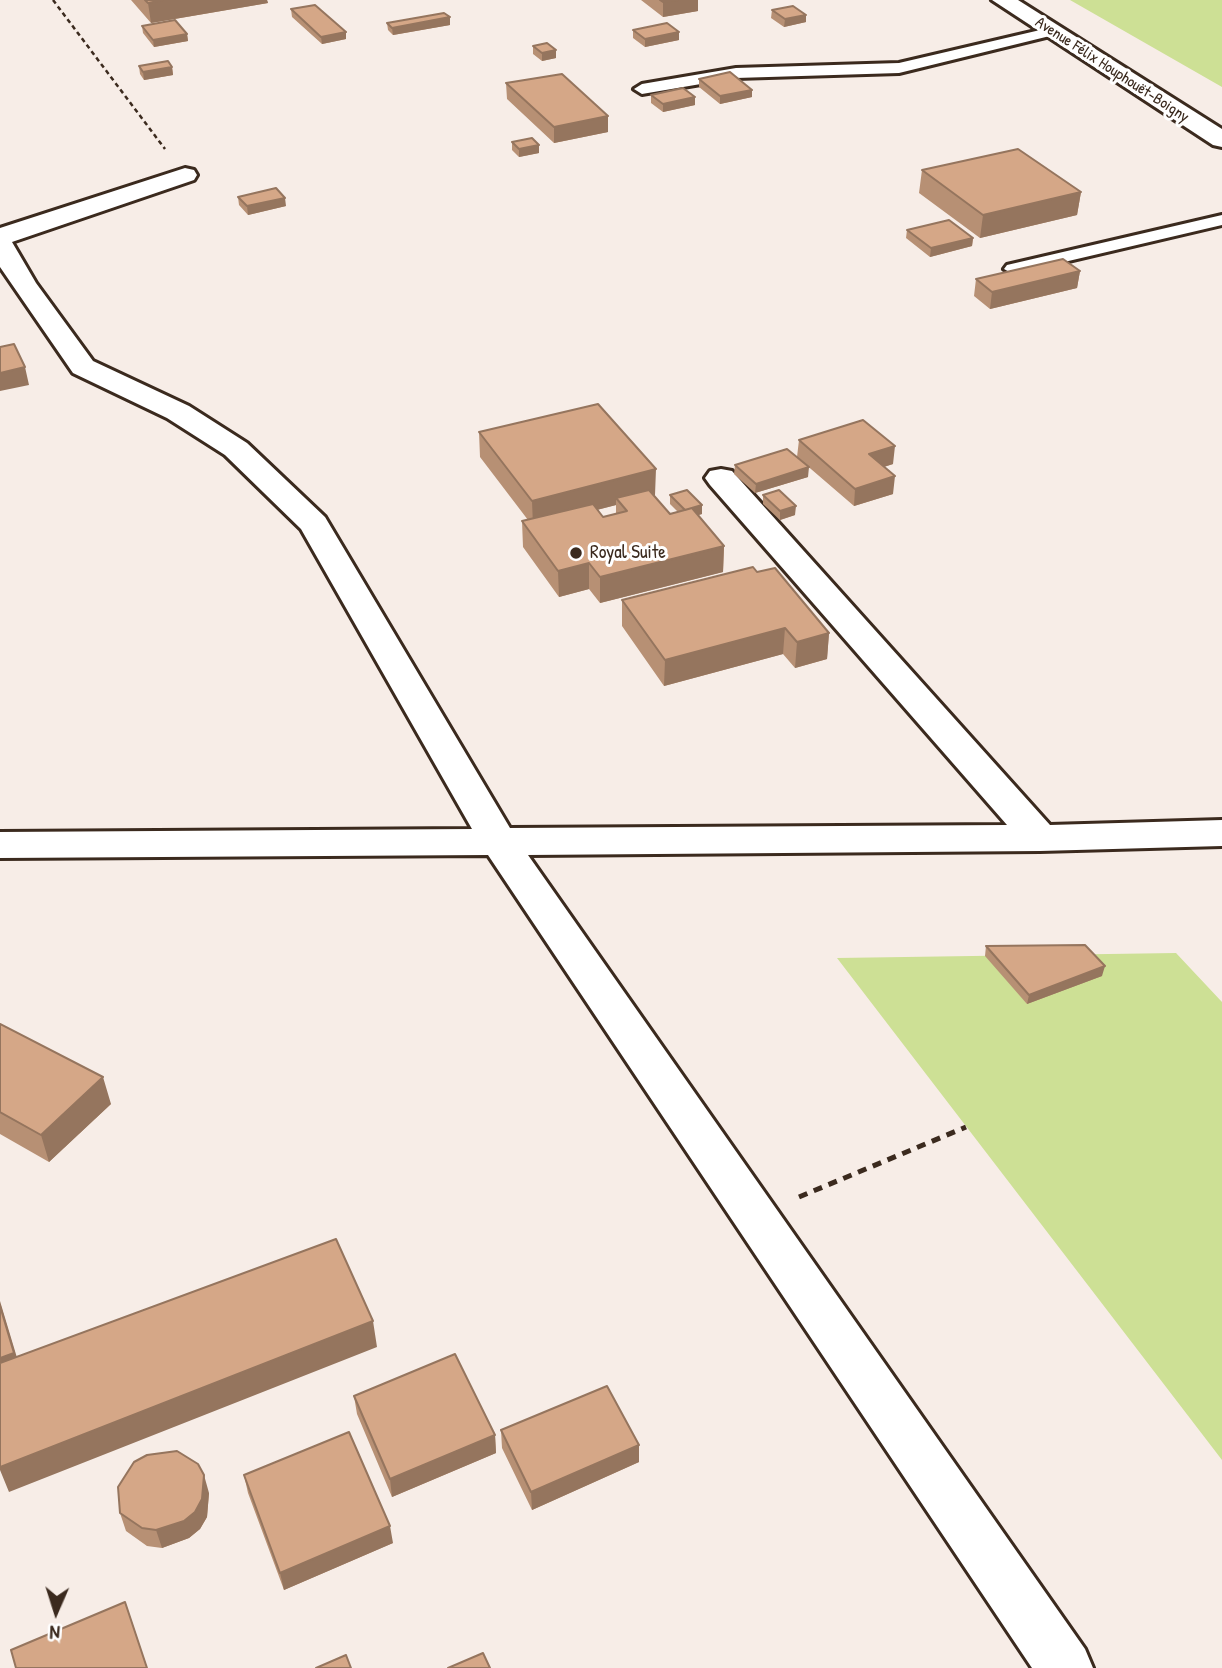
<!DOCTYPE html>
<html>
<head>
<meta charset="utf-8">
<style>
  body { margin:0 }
  #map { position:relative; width:1222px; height:1668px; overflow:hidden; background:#f7ede7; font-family:"Patrick Hand",sans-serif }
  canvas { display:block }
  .north { position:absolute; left:21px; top:1577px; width:70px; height:70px; -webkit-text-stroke:5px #fff; paint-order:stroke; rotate:183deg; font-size:19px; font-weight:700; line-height:28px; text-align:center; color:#3b2a1e }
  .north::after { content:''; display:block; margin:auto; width:24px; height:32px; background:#3b2a1e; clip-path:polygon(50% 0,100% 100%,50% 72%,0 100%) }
</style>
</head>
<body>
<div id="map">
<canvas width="1222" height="1668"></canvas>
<div class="north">N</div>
</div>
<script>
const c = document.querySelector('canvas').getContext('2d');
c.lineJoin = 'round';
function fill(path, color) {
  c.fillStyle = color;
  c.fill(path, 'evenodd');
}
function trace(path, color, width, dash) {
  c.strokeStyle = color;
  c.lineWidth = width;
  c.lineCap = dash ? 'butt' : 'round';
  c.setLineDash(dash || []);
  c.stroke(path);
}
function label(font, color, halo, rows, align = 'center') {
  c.font = font + ' "Patrick Hand",sans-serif';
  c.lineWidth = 6;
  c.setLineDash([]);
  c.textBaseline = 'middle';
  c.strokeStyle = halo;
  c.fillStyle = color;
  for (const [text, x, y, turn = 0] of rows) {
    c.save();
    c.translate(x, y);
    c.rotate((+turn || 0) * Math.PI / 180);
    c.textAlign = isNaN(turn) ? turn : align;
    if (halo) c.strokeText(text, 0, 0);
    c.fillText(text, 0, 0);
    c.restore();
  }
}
fill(new Path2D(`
  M 1070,0 L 1222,0 L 1222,87 Z
  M 1176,953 L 1222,1002 L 1222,1460 L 837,958 Z`), '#cde095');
const service = new Path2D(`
  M 1053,27 L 1060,31 L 1058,34 L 899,73 L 736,78 L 642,94 L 634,89 L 642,84 L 736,68 L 899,63 Z
  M 1222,215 L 1222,225 L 1013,274 L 1004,269 L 1007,265 Z`);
const minor = new Path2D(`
  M 185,168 L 194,170 L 197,175 L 194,180 L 12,242 L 36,283 L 93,361 L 189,406 L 247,443 L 325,517 L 510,828 L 1007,825 L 710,485 L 705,478 L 710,471 L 721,469 L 732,471 L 1050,825 L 1222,820 L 1222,846 L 1040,851 L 528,855 L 1085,1649 L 1093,1668 L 1032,1668 L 488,855 L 0,858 L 0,832 L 472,829 L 301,529 L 225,455 L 167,418 L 73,373 L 0,267 L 0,228 Z`);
const trunk = new Path2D(`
  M 992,0 L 1018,0 L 1222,129 L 1222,147 L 1213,145 Z`);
trace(service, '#3b2a1e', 6);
trace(minor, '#3b2a1e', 6);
trace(trunk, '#3b2a1e', 6);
trace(new Path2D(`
  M 53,0 L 165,149`), '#3b2a1e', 2.5, [4.5, 3.5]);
trace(new Path2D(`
  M 799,1197 L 966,1127`), '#3b2a1e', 5, [9, 7]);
fill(service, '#fff');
fill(minor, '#fff');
fill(trunk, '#fff');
fill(new Path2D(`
  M 131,0 L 267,0 L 268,3 L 151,23 Z
  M 641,0 L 698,0 L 698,11 L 663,17 Z
  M 291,9 L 346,39 L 322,44 L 292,17 Z
  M 772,10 L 806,22 L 784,27 L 771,18 Z
  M 450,17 L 450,25 L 393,35 L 388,30 L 387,23 Z
  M 142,26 L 187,34 L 188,41 L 154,47 L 143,33 Z
  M 633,30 L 679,32 L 679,40 L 645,47 L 633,38 Z
  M 533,46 L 556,58 L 542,61 L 533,54 Z
  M 139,66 L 172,67 L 173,75 L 144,80 L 140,74 Z
  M 699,79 L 752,97 L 720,104 L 699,87 Z
  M 506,83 L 608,132 L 554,143 L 507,99 Z
  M 651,95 L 695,97 L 695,105 L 663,112 L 651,103 Z
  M 512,142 L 539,145 L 539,153 L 519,157 L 512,150 Z
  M 922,170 L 1081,192 L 1077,215 L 980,238 L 919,193 Z
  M 238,197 L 286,206 L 248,215 L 239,205 Z
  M 907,230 L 973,238 L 972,246 L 930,257 L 906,238 Z
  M 1080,271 L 1077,288 L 990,309 L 974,296 L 976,279 Z
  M 479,432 L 655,495 L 654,495 L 670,514 L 678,512 L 670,504 L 670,495 L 702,505 L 702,514 L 698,515 L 724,546 L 723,572 L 600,603 L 589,589 L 559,597 L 523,547 L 522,521 L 528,520 L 480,457 ZM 616,505 L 616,514 L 603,517 L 597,510 Z
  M 799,440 L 893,464 L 884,467 L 893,494 L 854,506 L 797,457 Z
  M 735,465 L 808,477 L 755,493 L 734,474 Z
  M 763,495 L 795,515 L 780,520 L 763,504 Z
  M 757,572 L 829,633 L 827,659 L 795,668 L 783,654 L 664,686 L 622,626 L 622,600 Z
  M 986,946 L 1102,976 L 1027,1004 L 985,956 Z
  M 0,1024 L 111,1104 L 49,1162 L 0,1134 Z
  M 354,1396 L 495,1435 L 496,1453 L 392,1497 L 357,1414 Z
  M 501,1430 L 639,1445 L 639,1462 L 532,1510 L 502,1448 Z
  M 244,1475 L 393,1543 L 284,1590 L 248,1493 Z
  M 209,1493 L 207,1517 L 200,1529 L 189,1538 L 162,1548 L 147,1546 L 126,1531 L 120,1513 Z`), '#b79074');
fill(new Path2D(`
  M 163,0 L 267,0 L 268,3 L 151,23 L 148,3 Z
  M 678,0 L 698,0 L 698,11 L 663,17 L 663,2 Z
  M 806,15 L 806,22 L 784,27 L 785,19 Z
  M 450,17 L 450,25 L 393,35 L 392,28 Z
  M 346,32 L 346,39 L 322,44 L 321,37 Z
  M 679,32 L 679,40 L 645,47 L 645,39 Z
  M 187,34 L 188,41 L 154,47 L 153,40 Z
  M 556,50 L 556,58 L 542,61 L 542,53 Z
  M 172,67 L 173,75 L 144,80 L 143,72 Z
  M 752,90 L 752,97 L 720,104 L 720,96 Z
  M 695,97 L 695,105 L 663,112 L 663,104 Z
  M 608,116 L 608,132 L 554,143 L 554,127 Z
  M 539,145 L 539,153 L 519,157 L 519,149 Z
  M 1081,192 L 1077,215 L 980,238 L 983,215 Z
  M 285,198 L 286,206 L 248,215 L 247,206 Z
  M 973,238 L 972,246 L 930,257 L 931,248 Z
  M 1080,271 L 1077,288 L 990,309 L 992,292 Z
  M 25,367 L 29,385 L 0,391 L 0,373 Z
  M 895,446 L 893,464 L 867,472 L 869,454 Z
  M 809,467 L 808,477 L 755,493 L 756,484 Z
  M 656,469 L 655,495 L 621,503 L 616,498 L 616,505 L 533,526 L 532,501 Z
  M 895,476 L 893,494 L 854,506 L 855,489 Z
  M 702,505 L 702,514 L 685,519 L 685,510 Z
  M 796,506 L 795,515 L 780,520 L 780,511 Z
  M 724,546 L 723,572 L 600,603 L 600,577 Z
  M 589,563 L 589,589 L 559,597 L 558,571 Z
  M 785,628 L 783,654 L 664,686 L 665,660 Z
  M 829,633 L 827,659 L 795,668 L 797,642 Z
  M 1105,966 L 1102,976 L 1027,1004 L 1029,995 Z
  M 103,1077 L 111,1104 L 49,1162 L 41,1135 Z
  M 0,1301 L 21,1371 L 0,1379 Z
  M 373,1321 L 377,1347 L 9,1492 L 0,1470 L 0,1467 Z
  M 495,1435 L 496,1453 L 392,1497 L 390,1479 Z
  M 639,1445 L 639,1462 L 532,1510 L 531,1492 Z
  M 204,1475 L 209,1493 L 207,1517 L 200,1529 L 189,1538 L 162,1548 L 156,1530 Z
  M 390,1526 L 393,1543 L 284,1590 L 280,1573 Z`), '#95755e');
const building = new Path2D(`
  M 145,0 L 163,0 L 148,3 Z
  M 660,0 L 678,0 L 663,2 Z
  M 315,5 L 346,32 L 321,37 L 291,9 Z
  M 793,6 L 806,15 L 785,19 L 772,10 Z
  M 444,13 L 450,17 L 392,28 L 387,23 Z
  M 175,20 L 187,34 L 153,40 L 142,26 Z
  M 667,23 L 679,32 L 645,39 L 633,30 Z
  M 547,43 L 556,50 L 542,53 L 533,46 Z
  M 168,61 L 172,67 L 143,72 L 139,66 Z
  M 730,72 L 752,90 L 720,96 L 699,79 Z
  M 562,74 L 608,116 L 554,127 L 506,83 Z
  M 683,88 L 695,97 L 663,104 L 651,95 Z
  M 532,138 L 539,145 L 519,149 L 512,142 Z
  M 1018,149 L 1081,192 L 983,215 L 922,170 Z
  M 276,188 L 285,198 L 247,206 L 238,197 Z
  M 949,220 L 973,238 L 931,248 L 907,230 Z
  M 1063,259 L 1080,271 L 992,292 L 976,279 Z
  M 14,344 L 25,367 L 0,373 L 0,347 Z
  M 598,404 L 656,469 L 532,501 L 479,432 Z
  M 863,420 L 895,446 L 869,454 L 895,476 L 855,489 L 799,440 Z
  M 787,449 L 809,467 L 756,484 L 735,465 Z
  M 649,490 L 670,514 L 692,508 L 724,546 L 600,577 L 589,563 L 558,571 L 522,521 L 593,504 L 603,517 L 627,511 L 616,498 Z
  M 687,490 L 702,505 L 685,510 L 670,495 Z
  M 779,490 L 796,506 L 780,511 L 763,495 Z
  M 753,567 L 757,572 L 775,568 L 829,633 L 797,642 L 785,628 L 665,660 L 622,600 Z
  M 1085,945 L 1105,966 L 1029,995 L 986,946 Z
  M 0,1024 L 103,1077 L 41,1135 L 0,1112 Z
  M 336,1239 L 373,1321 L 0,1467 L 0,1363 Z
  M 0,1306 L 14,1353 L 0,1358 Z
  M 455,1354 L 495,1435 L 390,1479 L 354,1396 Z
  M 607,1386 L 639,1445 L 531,1492 L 501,1430 Z
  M 349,1432 L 390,1526 L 280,1573 L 244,1475 Z
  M 177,1451 L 198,1464 L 204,1475 L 202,1499 L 195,1512 L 184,1521 L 156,1530 L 142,1528 L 120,1513 L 118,1487 L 134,1462 L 147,1455 Z
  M 125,1602 L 147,1668 L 16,1668 L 11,1650 Z
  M 483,1653 L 490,1668 L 448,1668 Z
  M 346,1655 L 351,1668 L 316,1668 Z`);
fill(building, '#d5a787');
trace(building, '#95755e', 2);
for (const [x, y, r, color] of [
  [576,553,7,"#3b2a1e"]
]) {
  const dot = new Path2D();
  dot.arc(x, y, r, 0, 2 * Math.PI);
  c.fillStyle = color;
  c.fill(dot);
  trace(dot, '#fff', 2.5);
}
label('16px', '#3b2a1e', '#fff', [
  ["Avenue Félix Houphouët-Boigny",1112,70,33]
]);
label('19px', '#3b2a1e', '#fff', [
  ["Royal Suite",590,553]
], 'left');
</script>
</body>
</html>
